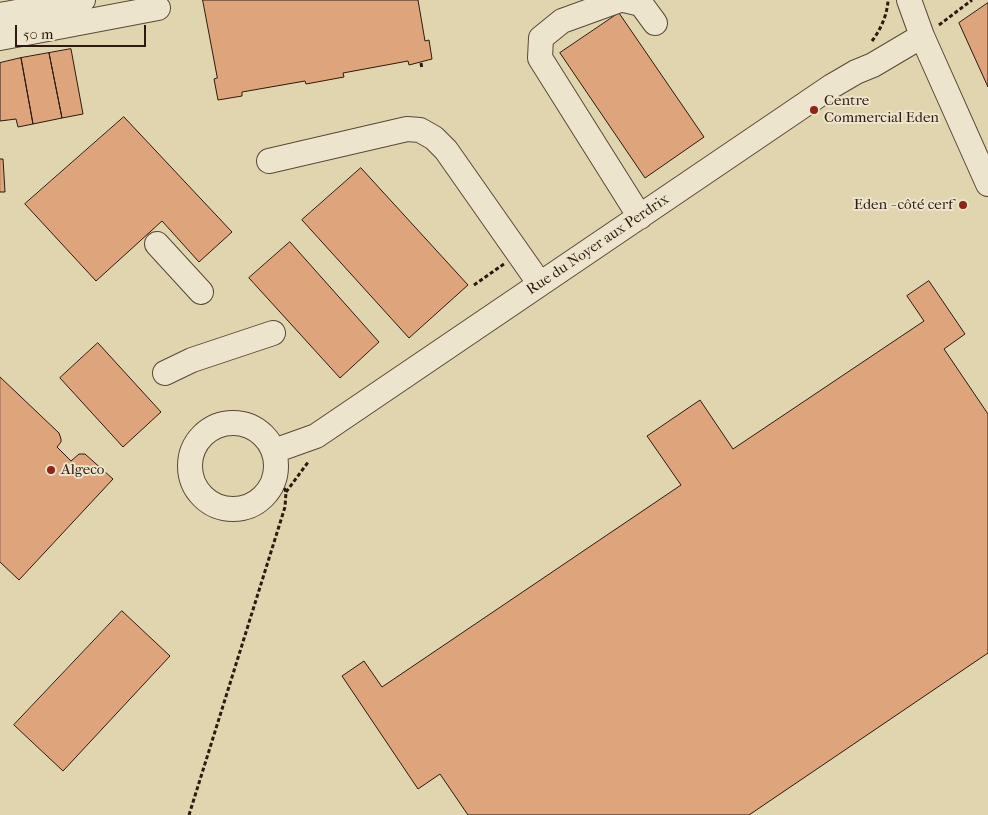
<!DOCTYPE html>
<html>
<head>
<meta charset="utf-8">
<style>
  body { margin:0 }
  #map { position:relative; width:988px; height:815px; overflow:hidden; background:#e1d5b0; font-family:"IM FELL French Canon",serif }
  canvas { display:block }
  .scale { position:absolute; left:15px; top:25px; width:131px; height:22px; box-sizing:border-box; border:2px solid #2d190f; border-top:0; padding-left:6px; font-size:15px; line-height:18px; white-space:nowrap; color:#2d190f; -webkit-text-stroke:4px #ece4cc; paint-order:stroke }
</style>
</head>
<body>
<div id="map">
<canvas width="988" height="815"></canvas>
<div class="scale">50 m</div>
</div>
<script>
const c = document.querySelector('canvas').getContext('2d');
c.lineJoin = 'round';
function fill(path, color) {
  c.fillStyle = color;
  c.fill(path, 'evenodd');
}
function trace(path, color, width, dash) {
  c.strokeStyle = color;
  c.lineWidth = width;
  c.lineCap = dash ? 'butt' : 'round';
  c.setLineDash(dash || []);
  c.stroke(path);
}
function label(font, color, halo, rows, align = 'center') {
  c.font = font + ' "IM FELL French Canon",serif';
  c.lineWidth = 4;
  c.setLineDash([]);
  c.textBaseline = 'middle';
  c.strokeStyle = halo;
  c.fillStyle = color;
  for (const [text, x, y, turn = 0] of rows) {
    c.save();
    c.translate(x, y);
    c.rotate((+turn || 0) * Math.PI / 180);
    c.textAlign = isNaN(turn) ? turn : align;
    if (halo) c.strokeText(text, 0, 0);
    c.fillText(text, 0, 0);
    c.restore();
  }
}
const building = new Path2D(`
  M 203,0 L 418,0 L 425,41 L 429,40 L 432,59 L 409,65 L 408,61 L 343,73 L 344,77 L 306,84 L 305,81 L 242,92 L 242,96 L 218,100 L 214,79 L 217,78 Z
  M 988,3 L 988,87 L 959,23 Z
  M 619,13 L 704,137 L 645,178 L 560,53 Z
  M 71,49 L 83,114 L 62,118 L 49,53 Z
  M 49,53 L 62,118 L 33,124 L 21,58 Z
  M 21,58 L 33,124 L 18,127 L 16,119 L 0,121 L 0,63 Z
  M 124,117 L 232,232 L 199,262 L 162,221 L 96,281 L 25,204 Z
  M 0,159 L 3,159 L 5,192 L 0,192 Z
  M 361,168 L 468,285 L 409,338 L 302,220 Z
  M 290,242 L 379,342 L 340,378 L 249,278 Z
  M 929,281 L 965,334 L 944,349 L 988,414 L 988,653 L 749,815 L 468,815 L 440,774 L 418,789 L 342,676 L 364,661 L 382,687 L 681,485 L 647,436 L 700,400 L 733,449 L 924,321 L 907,296 Z
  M 98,343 L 161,412 L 123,447 L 60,378 Z
  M 0,377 L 59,433 L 61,439 L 61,442 L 57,447 L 71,461 L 79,454 L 85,454 L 113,479 L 19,580 L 0,562 Z
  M 122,611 L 170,656 L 63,771 L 14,725 Z`);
fill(building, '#dea57c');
trace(building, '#2d190f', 1);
const minor = new Path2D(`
  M 620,0 L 562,21 L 541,38 L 540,58 L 640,217
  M 624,0 L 641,4 L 655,23
  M 909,0 L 922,36 L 988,184
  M 0,15 L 83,0
  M 0,38 L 158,8
  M 269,161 L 407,129 L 420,130 L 434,138 L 446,150 L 540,284
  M 157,244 L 201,292
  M 165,373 L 192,360 L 273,333
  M190 466a43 43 0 1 1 86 0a43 43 0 1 1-86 0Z
  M 274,451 L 316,436 L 832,86 L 856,72 L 873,65 L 922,36`);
trace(minor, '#5a4837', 26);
trace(new Path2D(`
  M 939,25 L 972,0
  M 872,41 C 881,29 887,15 888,1
  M 421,63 L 422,69
  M 474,285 L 504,264
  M 286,492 L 309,461
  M 189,815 L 285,507 L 286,492 L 276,469`), '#2d190f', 3, [4, 2.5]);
trace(minor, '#ece4cc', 24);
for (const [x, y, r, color] of [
  [814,110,5,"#8f2418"],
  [963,205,5,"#8f2418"],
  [51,470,5,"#8f2418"]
]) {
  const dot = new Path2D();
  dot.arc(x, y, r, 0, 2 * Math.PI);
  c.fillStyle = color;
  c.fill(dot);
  trace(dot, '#ece4cc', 2);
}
label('15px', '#2d190f', '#ece4cc', [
  ["Centre",824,101],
  ["Commercial Eden",824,118],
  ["Eden - côté cerf",953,205,"right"],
  ["Algeco",61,470]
], 'left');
label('15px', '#2d190f', '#ece4cc', [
  ["Rue du Noyer aux Perdrix",598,245,-34]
]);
</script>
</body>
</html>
